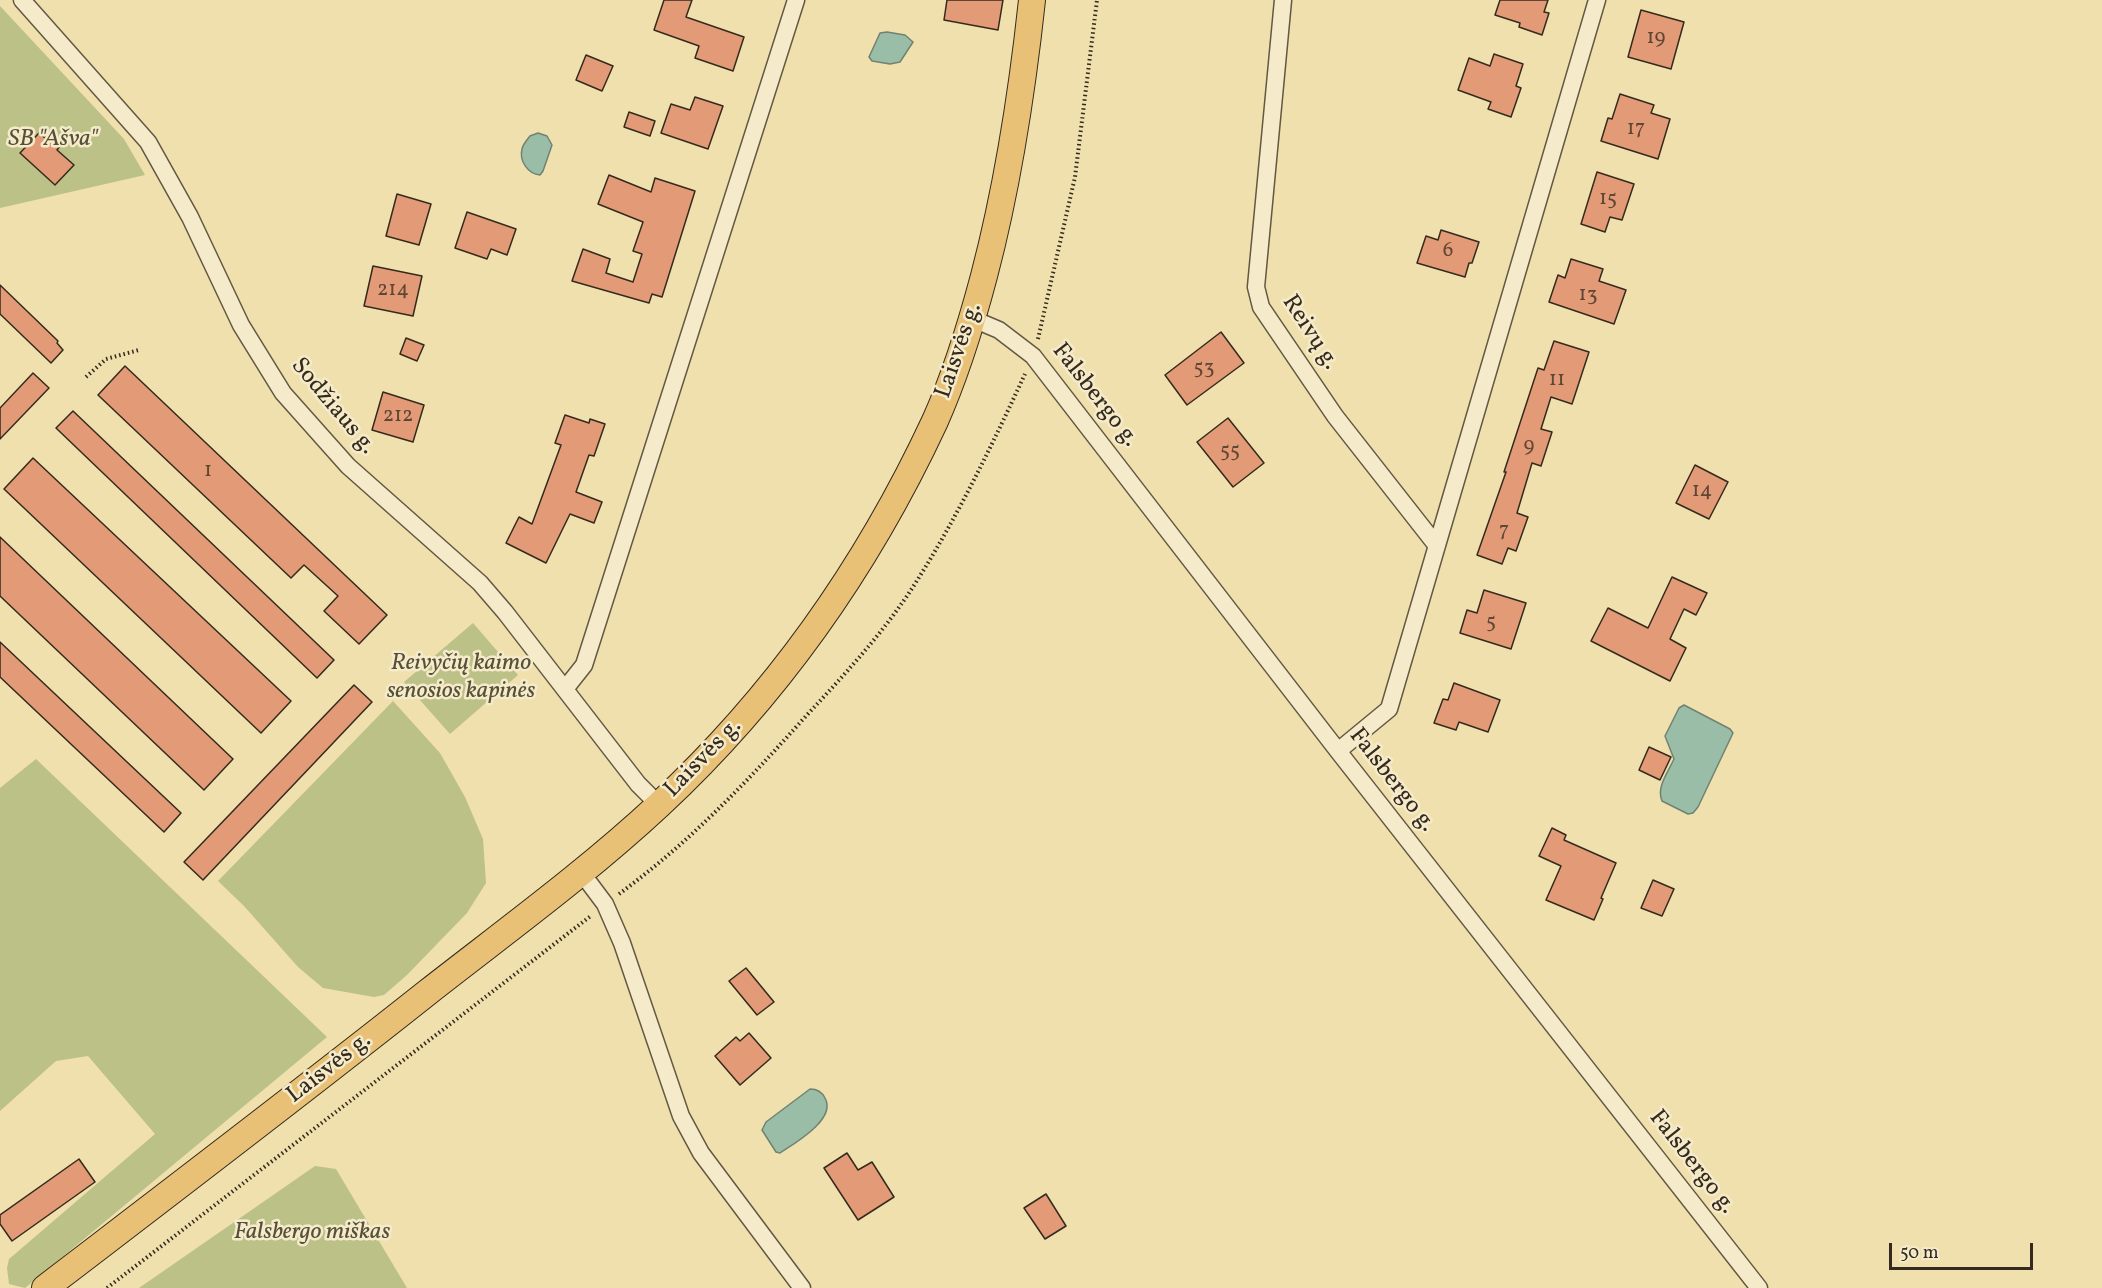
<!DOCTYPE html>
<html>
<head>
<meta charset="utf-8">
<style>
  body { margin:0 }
  #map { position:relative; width:2102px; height:1288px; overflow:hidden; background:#efe0ad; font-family:Vollkorn,serif }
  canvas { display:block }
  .scale { position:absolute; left:1889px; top:1243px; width:144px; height:27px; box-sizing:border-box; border:3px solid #342a1e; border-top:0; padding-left:8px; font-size:18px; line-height:21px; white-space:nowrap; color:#342a1e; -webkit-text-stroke:4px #f5ebca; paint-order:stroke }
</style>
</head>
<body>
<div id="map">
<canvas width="2102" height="1288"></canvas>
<div class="scale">50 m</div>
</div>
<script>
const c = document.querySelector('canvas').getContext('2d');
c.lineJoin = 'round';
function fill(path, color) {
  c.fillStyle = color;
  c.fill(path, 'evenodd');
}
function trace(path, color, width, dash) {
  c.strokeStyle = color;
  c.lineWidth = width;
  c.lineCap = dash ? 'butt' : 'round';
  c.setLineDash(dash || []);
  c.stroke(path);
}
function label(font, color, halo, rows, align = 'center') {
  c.font = font + ' Vollkorn,serif';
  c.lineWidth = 5;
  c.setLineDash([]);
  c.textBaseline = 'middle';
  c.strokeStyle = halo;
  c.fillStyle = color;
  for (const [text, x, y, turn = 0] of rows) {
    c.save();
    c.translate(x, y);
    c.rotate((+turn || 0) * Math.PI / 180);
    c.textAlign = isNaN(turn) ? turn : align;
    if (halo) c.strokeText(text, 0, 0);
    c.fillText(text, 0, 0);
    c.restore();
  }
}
fill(new Path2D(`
  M 0,6 L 124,139 L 145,175 L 0,208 Z
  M 473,623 L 518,675 L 450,734 L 404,682 Z
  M 393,701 L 440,753 L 465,797 L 483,839 L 486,883 L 467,913 L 407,975 L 384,995 L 374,997 L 323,988 L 298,967 L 244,906 L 218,881 Z
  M 36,759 L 327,1037 L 25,1288 L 9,1284 L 7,1268 L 9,1259 L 155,1134 L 88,1056 L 56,1061 L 0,1111 L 0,788 Z
  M 315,1166 L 336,1169 L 407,1288 L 139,1288 Z`), '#bcc188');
const water = new Path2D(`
  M 887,32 L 905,35 L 913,42 L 900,62 L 890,64 L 872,61 L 869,57 L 880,33 Z
  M 538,133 L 547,136 L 552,145 L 543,171 L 540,175 C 528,174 519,161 522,149 C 523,144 527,140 530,136 Z
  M 1684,705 L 1730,729 L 1733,733 L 1698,807 L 1693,813 L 1688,814 L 1662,801 C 1656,788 1668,772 1674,759 L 1665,736 L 1679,708 Z
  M 810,1089 C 817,1089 822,1092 825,1098 C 837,1119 795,1143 780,1153 L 776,1152 L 762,1130 L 766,1122 Z`);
fill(water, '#9abda8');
trace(water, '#718271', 1.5);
const building = new Path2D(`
  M 664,0 L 692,0 L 686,17 L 744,37 L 733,71 L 695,58 L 699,46 L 654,30 Z
  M 947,0 L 1003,0 L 998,30 L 944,20 Z
  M 1500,0 L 1548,0 L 1544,12 L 1549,13 L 1542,35 L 1519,27 L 1520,23 L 1495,15 Z
  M 1641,10 L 1684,22 L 1671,69 L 1628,57 Z
  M 1494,54 L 1523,64 L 1516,86 L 1521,88 L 1511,117 L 1488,109 L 1491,102 L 1458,90 L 1469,58 L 1490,66 Z
  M 586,55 L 613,66 L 602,91 L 576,80 Z
  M 1620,94 L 1654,105 L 1651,113 L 1670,119 L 1658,159 L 1601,141 L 1608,118 L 1612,119 Z
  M 695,97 L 723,106 L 708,149 L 661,133 L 671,104 L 690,110 Z
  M 629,112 L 655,121 L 650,136 L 624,127 Z
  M 39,133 L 45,138 L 48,134 L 60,146 L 57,150 L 74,165 L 55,185 L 20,153 Z
  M 1597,172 L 1634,184 L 1622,220 L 1610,217 L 1605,232 L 1581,224 Z
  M 609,175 L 651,192 L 655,178 L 695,191 L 662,297 L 652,294 L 649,303 L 572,281 L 583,249 L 610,259 L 606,273 L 633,282 L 642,254 L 633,251 L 643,222 L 598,204 Z
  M 397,194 L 431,204 L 419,245 L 386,236 Z
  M 467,212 L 516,229 L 507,255 L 491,249 L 487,259 L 455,248 Z
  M 1441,230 L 1479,242 L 1472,263 L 1469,263 L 1465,277 L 1417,263 L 1426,236 L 1438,240 Z
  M 1571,259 L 1603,269 L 1599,281 L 1626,290 L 1614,324 L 1549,302 L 1558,275 L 1565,278 Z
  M 373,266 L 422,276 L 413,316 L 364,306 Z
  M 0,285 L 58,341 L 57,343 L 63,350 L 51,363 L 0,314 Z
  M 1221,332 L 1244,363 L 1187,405 L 1165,375 Z
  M 406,338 L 424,345 L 417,361 L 400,354 Z
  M 1554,341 L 1589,352 L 1572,404 L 1551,397 L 1541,429 L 1552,432 L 1541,466 L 1532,463 L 1517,513 L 1528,517 L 1516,551 L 1508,548 L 1502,564 L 1477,555 L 1506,472 L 1504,472 L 1538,368 L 1544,370 Z
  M 125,366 L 387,615 L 359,644 L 324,611 L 338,596 L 304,565 L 291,578 L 98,395 Z
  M 33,373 L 49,388 L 0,439 L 0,408 Z
  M 383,392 L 424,405 L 413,442 L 372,430 Z
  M 73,411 L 334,660 L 317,678 L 56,428 Z
  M 565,415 L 589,423 L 590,419 L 605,424 L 594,456 L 589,455 L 576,492 L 602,502 L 594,523 L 570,514 L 546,563 L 506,543 L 519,517 L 532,524 L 561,445 L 555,443 Z
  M 1228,418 L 1264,463 L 1233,487 L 1197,442 Z
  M 33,458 L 291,701 L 261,733 L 4,489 Z
  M 1695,465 L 1728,482 L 1709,519 L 1676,503 Z
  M 0,537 L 233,759 L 204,790 L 0,596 Z
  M 1672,577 L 1707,593 L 1696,615 L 1684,609 L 1670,639 L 1686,648 L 1670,681 L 1591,641 L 1608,608 L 1648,628 Z
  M 1484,590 L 1526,603 L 1511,649 L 1460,633 L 1467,610 L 1477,613 Z
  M 0,642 L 181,813 L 164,832 L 0,677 Z
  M 1454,683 L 1500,700 L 1488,732 L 1459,722 L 1456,730 L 1434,723 L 1443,699 L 1448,700 Z
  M 354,685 L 372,702 L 203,880 L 184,862 Z
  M 1649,747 L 1671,757 L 1660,780 L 1639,770 Z
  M 1552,828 L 1566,835 L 1564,840 L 1616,863 L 1601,898 L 1603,899 L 1594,920 L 1546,900 L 1561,866 L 1539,856 Z
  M 1653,880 L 1674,889 L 1662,916 L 1641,908 Z
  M 746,968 L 774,1002 L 757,1015 L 729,981 Z
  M 749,1033 L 771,1058 L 740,1085 L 715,1056 L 736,1037 L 740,1041 Z
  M 847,1153 L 858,1170 L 872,1162 L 894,1197 L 858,1220 L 824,1168 Z
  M 79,1159 L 95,1182 L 12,1241 L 0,1224 L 0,1215 Z
  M 1046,1194 L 1066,1226 L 1045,1239 L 1024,1208 Z`);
fill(building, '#e29b76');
trace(building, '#342a1e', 1.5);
const minor = new Path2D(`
  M 22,0 L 148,142 L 190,217 L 241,325 L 283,393 L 348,466 L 480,583 L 505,612 L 638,784 L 659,805
  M 1283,0 L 1256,287 L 1261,307 L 1335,416 L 1437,546
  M 973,319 L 999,330 L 1033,356 L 1338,751 L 1759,1288
  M 565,689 L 584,665 L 796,0
  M 1338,751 L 1389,709 L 1597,0
  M 581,872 L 605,904 L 622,943 L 681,1116 L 701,1153 L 802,1288`);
const primary = new Path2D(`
  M 45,1288 C 173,1190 302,1092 428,992 C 506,931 587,872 659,805 C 776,696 868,565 935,421 C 956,374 971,325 984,276 C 1008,185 1022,93 1032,0`);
trace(minor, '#635842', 19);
trace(primary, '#342a1e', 28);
trace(new Path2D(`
  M 1038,339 L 1075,177 L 1097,0
  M 86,377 L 106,359 L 139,350
  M 619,894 C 691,841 747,782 806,716 C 846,673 887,629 918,579 C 959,514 993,443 1025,374
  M 107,1288 L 592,915`), '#342a1e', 4, [1.5, 3]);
trace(minor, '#f5ebca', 16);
trace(primary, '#e8c076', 26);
label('21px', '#604634', null, [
  ["19",1656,39],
  ["17",1636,130],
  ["15",1608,200],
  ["6",1448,252],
  ["214",393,291],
  ["13",1588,296],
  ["53",1204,369],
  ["11",1557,381],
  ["212",398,417],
  ["9",1529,447],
  ["55",1230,452],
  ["1",208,472],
  ["14",1702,492],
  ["7",1504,532],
  ["5",1491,623]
]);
label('italic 24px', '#565038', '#f5ebca', [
  ["SB \"Ašva\"",53,141],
  ["Reivyčių kaimo",461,665],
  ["senosios kapinės",461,693],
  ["Falsbergo miškas",312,1234]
]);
label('24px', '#342a1e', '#f5ebca', [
  ["Reivų g.",1309,333,57],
  ["Laisvės g.",960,351,-71],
  ["Falsbergo g.",1094,396,52],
  ["Sodžiaus g.",332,407,50],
  ["Laisvės g.",704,759,-46],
  ["Falsbergo g.",1391,781,52],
  ["Laisvės g.",330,1069,-38],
  ["Falsbergo g.",1691,1163,52]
]);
</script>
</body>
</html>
